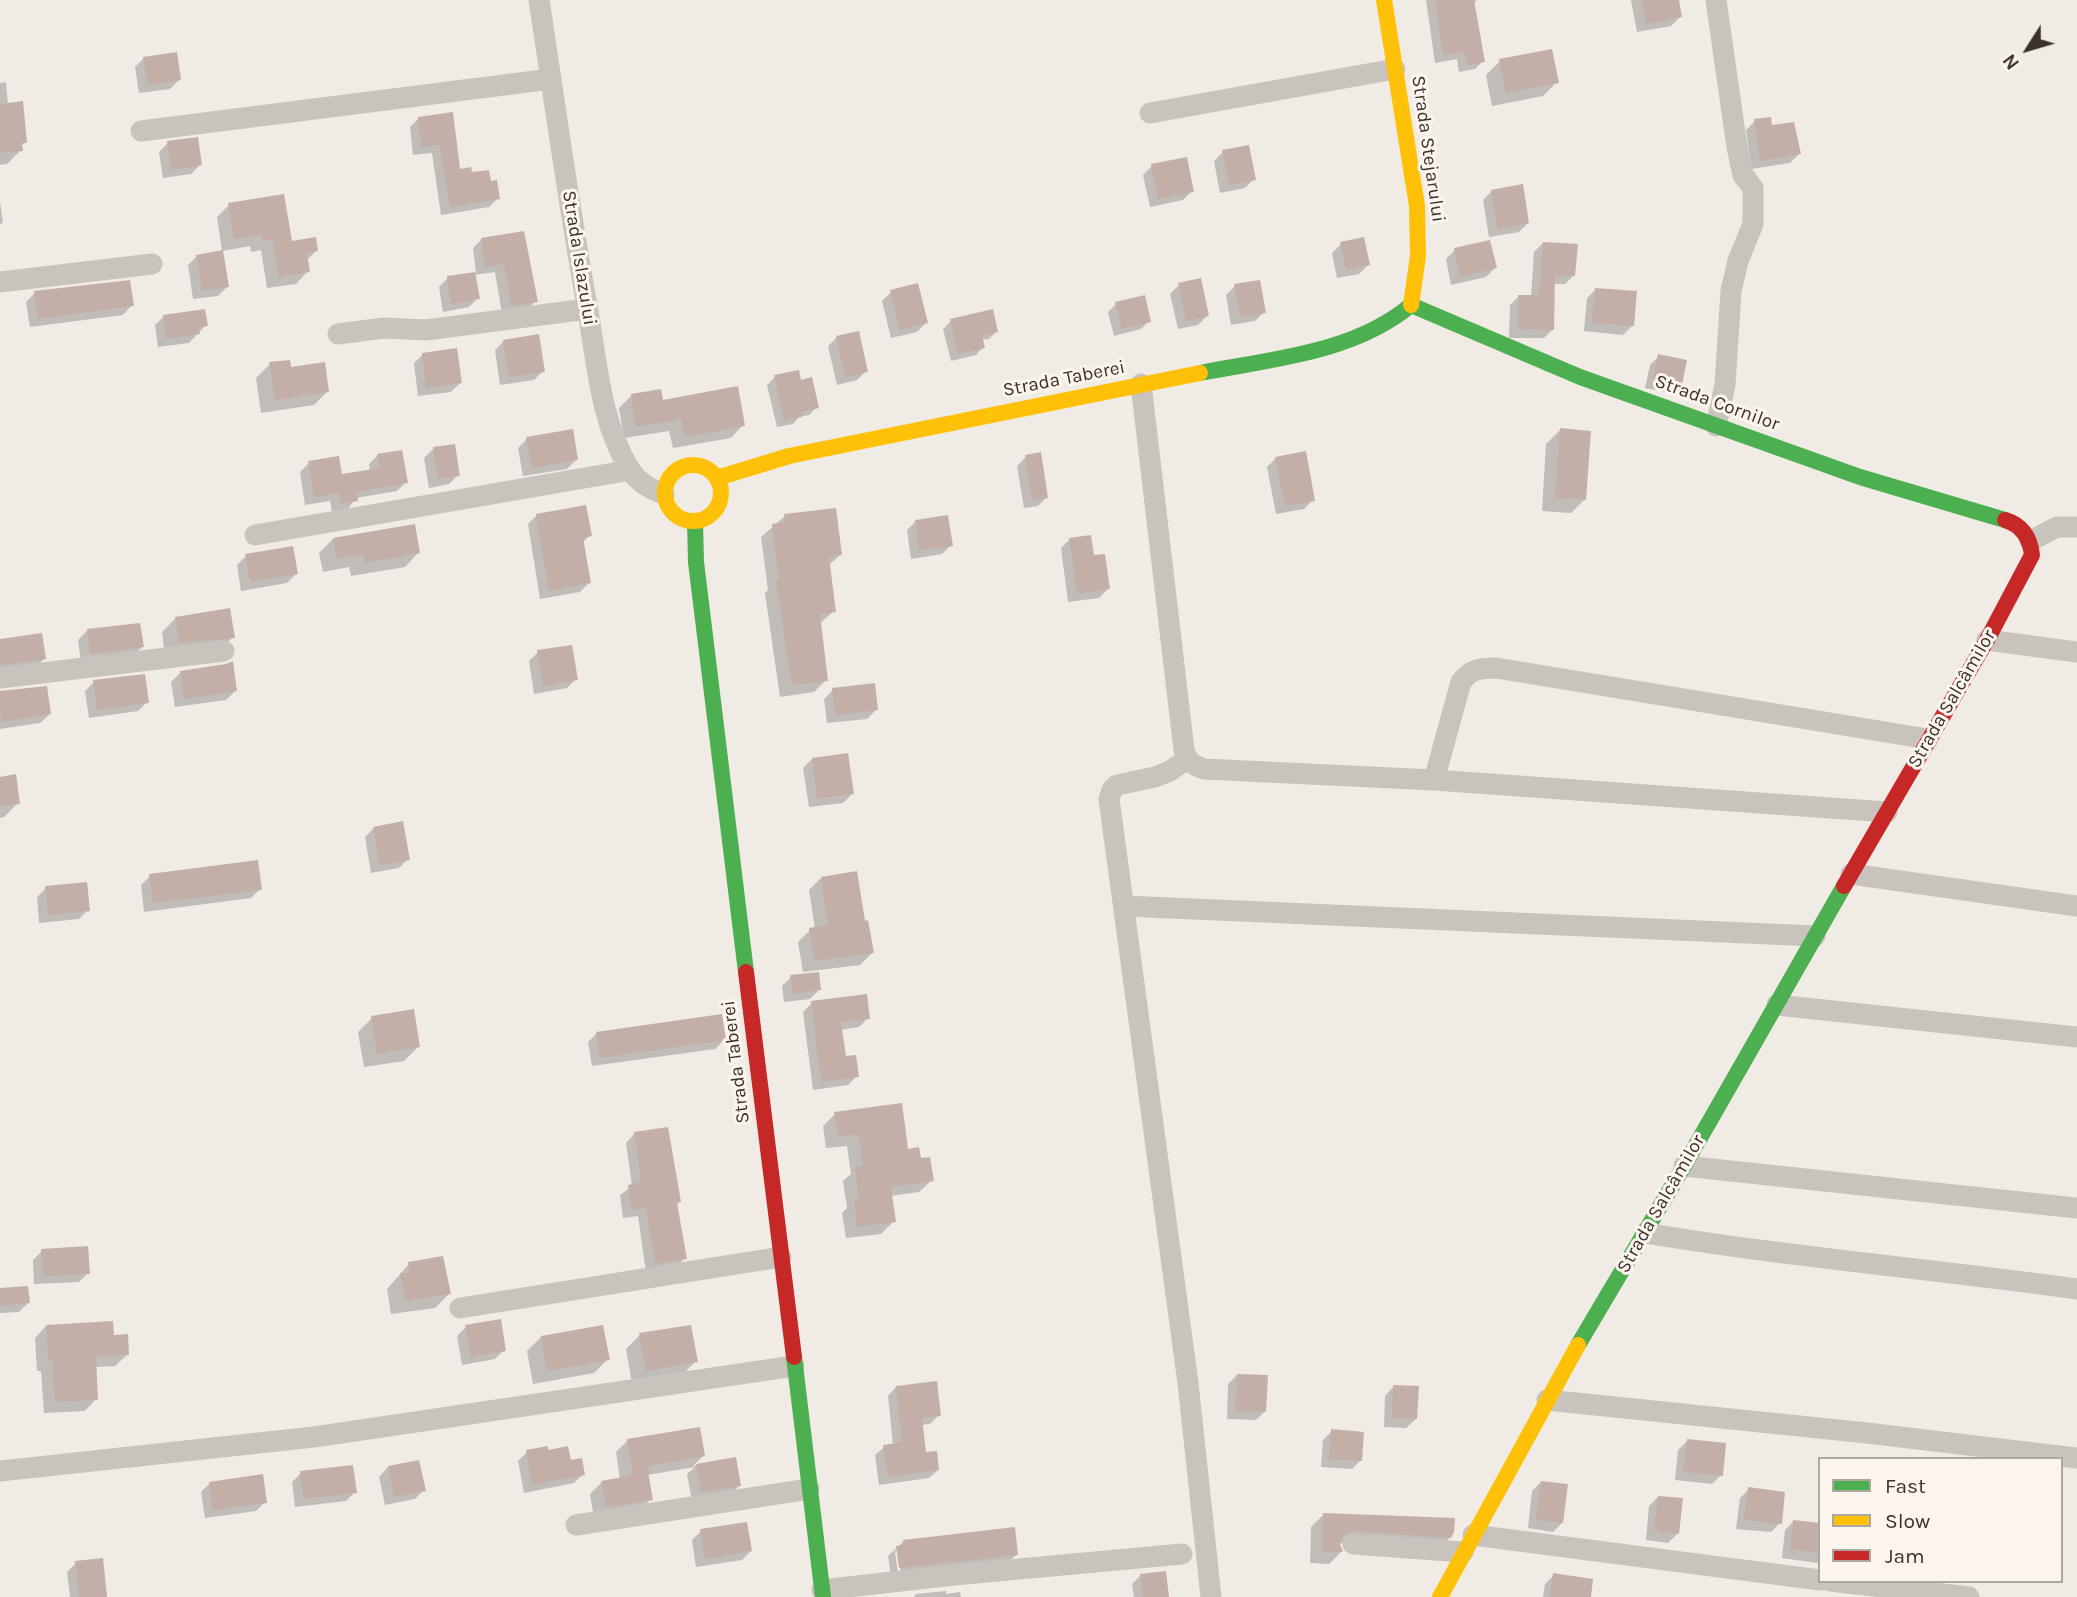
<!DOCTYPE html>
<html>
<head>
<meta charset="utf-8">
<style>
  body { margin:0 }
  #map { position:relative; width:2077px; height:1597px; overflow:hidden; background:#f0ebe5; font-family:Karla,sans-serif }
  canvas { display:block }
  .legend { position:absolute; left:1818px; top:1457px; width:245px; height:126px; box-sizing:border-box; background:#fbf5ee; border:2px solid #aea6a0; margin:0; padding:9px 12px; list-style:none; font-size:21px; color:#3b302b }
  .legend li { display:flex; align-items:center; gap:14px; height:35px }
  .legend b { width:35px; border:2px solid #aea6a0 }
  .north { position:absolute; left:1993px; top:14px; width:70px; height:70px; -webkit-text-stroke:5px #fbf5ee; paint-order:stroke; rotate:233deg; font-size:19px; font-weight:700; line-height:28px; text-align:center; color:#3b302b }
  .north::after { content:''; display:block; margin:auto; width:24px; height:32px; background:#3b302b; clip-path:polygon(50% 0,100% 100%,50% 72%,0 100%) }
</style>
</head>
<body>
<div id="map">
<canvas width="2077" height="1597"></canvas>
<ul class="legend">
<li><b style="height:9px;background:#4caf50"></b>Fast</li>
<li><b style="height:9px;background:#ffc107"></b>Slow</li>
<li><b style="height:9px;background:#c62828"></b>Jam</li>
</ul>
<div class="north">N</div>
</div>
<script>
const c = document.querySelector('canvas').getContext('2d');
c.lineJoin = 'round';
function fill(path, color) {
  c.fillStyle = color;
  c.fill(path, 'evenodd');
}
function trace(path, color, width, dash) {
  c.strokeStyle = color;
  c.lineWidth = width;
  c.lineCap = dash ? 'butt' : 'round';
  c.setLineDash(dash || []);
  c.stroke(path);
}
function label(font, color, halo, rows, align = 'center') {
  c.font = font + ' Karla,sans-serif';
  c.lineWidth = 6;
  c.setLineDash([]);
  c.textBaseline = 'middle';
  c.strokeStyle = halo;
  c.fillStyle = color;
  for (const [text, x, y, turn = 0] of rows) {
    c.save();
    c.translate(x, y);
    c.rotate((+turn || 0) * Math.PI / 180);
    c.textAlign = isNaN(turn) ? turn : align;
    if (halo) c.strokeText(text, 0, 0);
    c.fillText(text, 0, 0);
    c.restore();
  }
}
fill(new Path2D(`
  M 1426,0 L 1477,0 L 1473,4 L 1483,61 L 1475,69 L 1459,72 L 1457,59 L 1435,63 Z
  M 1631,0 L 1676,0 L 1680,17 L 1671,26 L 1637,32 Z
  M 144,58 L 179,80 L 170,89 L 139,93 L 135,67 Z
  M 1500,61 L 1557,82 L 1543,96 L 1492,106 L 1486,75 Z
  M 6,82 L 8,105 L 25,142 L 21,146 L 21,150 L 7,164 L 0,165 L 0,83 Z
  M 451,114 L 458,171 L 490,183 L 498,198 L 489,207 L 441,215 L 432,153 L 413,155 L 410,127 L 419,118 Z
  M 1755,121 L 1770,127 L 1799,154 L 1790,163 L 1751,169 L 1746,130 Z
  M 168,143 L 200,165 L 191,174 L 163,178 L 159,152 Z
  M 1223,152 L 1254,179 L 1245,188 L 1220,193 L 1214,161 Z
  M 1152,166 L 1192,191 L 1183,200 L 1150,207 L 1143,175 Z
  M 1492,191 L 1528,223 L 1519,232 L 1489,237 L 1483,200 Z
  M 0,202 L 3,222 L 0,225 Z
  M 229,205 L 291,243 L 316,251 L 306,261 L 308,271 L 296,284 L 267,288 L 261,250 L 251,252 L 250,246 L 222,251 L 217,217 Z
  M 523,233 L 536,301 L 527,310 L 502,314 L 495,272 L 474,275 L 478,298 L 469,307 L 443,312 L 439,287 L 448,278 L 476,273 L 473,248 L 482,239 Z
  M 1543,243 L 1574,275 L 1565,284 L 1553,284 L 1553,329 L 1544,338 L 1509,338 L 1510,305 L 1519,296 L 1531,297 L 1534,252 Z
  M 1341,244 L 1368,265 L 1359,274 L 1337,278 L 1332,253 Z
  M 1455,250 L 1495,268 L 1486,277 L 1451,285 L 1446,259 Z
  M 197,256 L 227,287 L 218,296 L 193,299 L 188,265 Z
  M 1179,285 L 1207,316 L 1198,325 L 1178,329 L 1170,294 Z
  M 1235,286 L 1264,312 L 1255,321 L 1231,325 L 1226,295 Z
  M 1596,289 L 1632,326 L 1623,335 L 1584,331 L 1587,298 Z
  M 891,292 L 926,323 L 917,332 L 891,338 L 882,301 Z
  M 35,293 L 132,305 L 123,315 L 30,327 L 26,302 Z
  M 1116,304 L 1149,321 L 1141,329 L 1114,336 L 1108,312 Z
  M 164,316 L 206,325 L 189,343 L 158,347 L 155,325 Z
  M 951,321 L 997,331 L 989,339 L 981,340 L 983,347 L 976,355 L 951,361 L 943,329 Z
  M 837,337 L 866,371 L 857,380 L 837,385 L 828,346 Z
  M 504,341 L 543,371 L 534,380 L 500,385 L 495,350 Z
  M 423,354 L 460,383 L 451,392 L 418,396 L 414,363 Z
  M 1659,356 L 1681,384 L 1672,393 L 1645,388 L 1650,365 Z
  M 270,364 L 289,369 L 328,391 L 314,405 L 261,413 L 256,378 Z
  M 775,377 L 800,382 L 817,407 L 809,415 L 799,417 L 793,424 L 777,427 L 767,385 Z
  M 632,395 L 662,402 L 743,425 L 731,438 L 673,448 L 669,431 L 624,438 L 619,408 Z
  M 1560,430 L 1585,499 L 1571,513 L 1542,511 L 1546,444 Z
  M 527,439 L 576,460 L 567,469 L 523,476 L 518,448 Z
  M 433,449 L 458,475 L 449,484 L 429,488 L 424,458 Z
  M 378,455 L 406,482 L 397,491 L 356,498 L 347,510 L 332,512 L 330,501 L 305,505 L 300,472 L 309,463 L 340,476 L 370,471 L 369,464 Z
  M 1026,457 L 1047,497 L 1038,506 L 1024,508 L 1017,466 Z
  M 1276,458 L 1313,500 L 1304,509 L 1276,514 L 1267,467 Z
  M 537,515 L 590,535 L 582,543 L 589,583 L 580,592 L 540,599 L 528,524 Z
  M 785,516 L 840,555 L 828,566 L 834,611 L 819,624 L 826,680 L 814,692 L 780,697 L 765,593 L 768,590 L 761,537 Z
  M 916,521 L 951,545 L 942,554 L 911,559 L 907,530 Z
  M 333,539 L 418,553 L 405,567 L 351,576 L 349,567 L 323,572 L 319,553 Z
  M 1070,539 L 1092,557 L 1108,589 L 1099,598 L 1068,602 L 1061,548 Z
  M 246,556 L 296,574 L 287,583 L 241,591 L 237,565 Z
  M 176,618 L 233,637 L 219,651 L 165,656 L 162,632 Z
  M 87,631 L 142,647 L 133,656 L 81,662 L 78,640 Z
  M 0,641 L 44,659 L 35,668 L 0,672 Z
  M 538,652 L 576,679 L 567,688 L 534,694 L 529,661 Z
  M 180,673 L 235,691 L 226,700 L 175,707 L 171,682 Z
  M 94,682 L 147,702 L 138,711 L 89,718 L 85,691 Z
  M 46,687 L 50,714 L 40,723 L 0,729 L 0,693 Z
  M 833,690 L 876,710 L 867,719 L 827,723 L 824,699 Z
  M 812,759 L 852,794 L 843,803 L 809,807 L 803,768 Z
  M 0,778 L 18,803 L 4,817 L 0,818 Z
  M 374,828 L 408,859 L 399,868 L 371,873 L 365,837 Z
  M 150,876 L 260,889 L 251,898 L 144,912 L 141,885 Z
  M 821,878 L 863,922 L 872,953 L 860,965 L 803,972 L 798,942 L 810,930 L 815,929 L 809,890 Z
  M 46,888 L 88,910 L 79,919 L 39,923 L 37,897 Z
  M 791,977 L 819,990 L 810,999 L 784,1002 L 782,986 Z
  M 812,1003 L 868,1018 L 859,1027 L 840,1030 L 844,1058 L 857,1076 L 848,1085 L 813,1090 L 803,1012 Z
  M 372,1018 L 418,1047 L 404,1061 L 364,1067 L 358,1032 Z
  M 597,1033 L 724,1040 L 715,1049 L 592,1066 L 588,1042 Z
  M 835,1114 L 907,1151 L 919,1160 L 932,1180 L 919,1192 L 890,1196 L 894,1221 L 881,1234 L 846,1238 L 842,1213 L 847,1208 L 843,1181 L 851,1174 L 847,1146 L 826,1148 L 823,1126 Z
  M 635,1133 L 679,1202 L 676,1205 L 685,1258 L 676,1267 L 646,1272 L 638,1216 L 623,1218 L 620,1195 L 632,1186 L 626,1143 Z
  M 42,1251 L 88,1273 L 79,1282 L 34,1284 L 33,1260 Z
  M 409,1264 L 449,1294 L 435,1308 L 391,1314 L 387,1289 Z
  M 0,1290 L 28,1303 L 19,1312 L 0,1313 Z
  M 46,1326 L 127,1355 L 115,1366 L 95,1367 L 96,1399 L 85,1411 L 44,1413 L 41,1371 L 37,1371 L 35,1338 Z
  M 466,1327 L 504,1350 L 495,1359 L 462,1365 L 457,1336 Z
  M 640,1335 L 696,1361 L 682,1375 L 632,1384 L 626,1349 Z
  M 541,1337 L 608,1359 L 594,1373 L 533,1384 L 527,1351 Z
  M 1237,1375 L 1265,1411 L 1256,1420 L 1227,1419 L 1228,1384 Z
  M 1394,1386 L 1416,1419 L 1406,1428 L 1384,1427 L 1385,1396 Z
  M 896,1387 L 939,1415 L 930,1424 L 921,1425 L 925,1454 L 938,1470 L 929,1478 L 879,1485 L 875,1455 L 884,1447 L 893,1445 L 888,1396 Z
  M 1332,1431 L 1361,1460 L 1352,1469 L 1321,1467 L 1323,1440 Z
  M 628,1440 L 703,1456 L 693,1466 L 734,1459 L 739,1486 L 730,1495 L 692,1501 L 687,1474 L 695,1467 L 647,1475 L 651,1499 L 639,1511 L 594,1518 L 590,1494 L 602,1482 L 620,1479 L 616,1452 Z
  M 1687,1441 L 1721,1475 L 1712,1484 L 1675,1480 L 1678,1450 Z
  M 527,1452 L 547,1452 L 569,1462 L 583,1474 L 574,1483 L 524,1493 L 518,1461 Z
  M 388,1467 L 424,1490 L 415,1499 L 385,1505 L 379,1477 Z
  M 301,1473 L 355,1492 L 346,1501 L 295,1507 L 292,1482 Z
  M 1541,1482 L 1562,1523 L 1553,1532 L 1528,1528 L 1532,1491 Z
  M 210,1483 L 265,1502 L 256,1511 L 205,1518 L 201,1492 Z
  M 1749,1489 L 1780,1523 L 1771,1532 L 1736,1529 L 1740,1498 Z
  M 1658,1497 L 1677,1534 L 1668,1543 L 1646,1540 L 1649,1506 Z
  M 1324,1514 L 1450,1537 L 1437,1550 L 1338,1543 L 1341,1552 L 1329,1564 L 1310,1563 L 1311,1527 Z
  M 1794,1521 L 1820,1525 L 1820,1559 L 1817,1563 L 1782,1558 L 1785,1530 Z
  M 701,1531 L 751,1551 L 742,1560 L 696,1567 L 692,1540 Z
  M 904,1541 L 1017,1554 L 1008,1563 L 901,1575 L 898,1548 L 895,1551 L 898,1575 L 891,1576 L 888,1556 Z
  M 76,1563 L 105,1597 L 70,1597 L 67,1572 Z
  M 1141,1575 L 1167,1597 L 1134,1597 L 1132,1584 Z
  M 1554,1575 L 1589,1597 L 1543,1597 L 1545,1584 Z
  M 946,1591 L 946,1594 L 960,1592 L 961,1597 L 914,1597 L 916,1594 Z`), '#0003');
fill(new Path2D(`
  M 1435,0 L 1474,0 L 1485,62 L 1467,65 L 1464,52 L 1443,55 Z
  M 1642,0 L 1679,0 L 1682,17 L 1646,24 Z
  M 1552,49 L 1559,83 L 1506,93 L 1499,59 Z
  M 177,52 L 181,80 L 148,85 L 143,57 Z
  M 23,101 L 27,143 L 22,143 L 23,151 L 0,153 L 0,104 Z
  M 453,112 L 460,169 L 471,167 L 472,172 L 489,170 L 491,181 L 497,180 L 500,199 L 450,207 L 440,145 L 421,147 L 418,117 Z
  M 1771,117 L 1772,125 L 1794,122 L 1801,154 L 1760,161 L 1754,119 Z
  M 198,137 L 202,165 L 172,170 L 167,141 Z
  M 1249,145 L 1256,180 L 1229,185 L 1222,150 Z
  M 1187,157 L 1194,192 L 1158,199 L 1151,164 Z
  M 1523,184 L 1529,223 L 1498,229 L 1491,190 Z
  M 284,194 L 292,241 L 316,237 L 318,251 L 307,253 L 310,272 L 279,277 L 273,239 L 262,241 L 262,235 L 234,239 L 228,203 Z
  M 524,231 L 538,302 L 511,306 L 504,264 L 485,267 L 481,238 Z
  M 1364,237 L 1370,265 L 1346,270 L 1340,242 Z
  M 1490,240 L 1497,268 L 1460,277 L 1454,248 Z
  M 1543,242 L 1578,244 L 1575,276 L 1555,275 L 1554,330 L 1518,329 L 1518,295 L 1539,295 Z
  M 223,250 L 229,287 L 202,291 L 196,255 Z
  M 475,272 L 480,299 L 451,304 L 447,276 Z
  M 1201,278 L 1209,316 L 1186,321 L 1178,283 Z
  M 130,280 L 134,306 L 38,319 L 34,291 Z
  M 1260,280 L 1266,313 L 1240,317 L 1234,284 Z
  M 918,283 L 928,323 L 900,330 L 890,290 Z
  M 1595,288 L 1637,291 L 1634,326 L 1592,323 Z
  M 1145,295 L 1151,322 L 1122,329 L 1115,302 Z
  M 205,309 L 208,326 L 199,327 L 200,334 L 166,339 L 163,315 Z
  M 993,309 L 998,332 L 982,336 L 985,348 L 958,354 L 950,319 Z
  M 859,331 L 868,372 L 845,377 L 836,336 Z
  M 539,334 L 545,372 L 509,377 L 503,340 Z
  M 457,348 L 462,383 L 426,388 L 422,353 Z
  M 1658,354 L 1687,360 L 1682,385 L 1653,379 Z
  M 290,360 L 291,367 L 325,362 L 329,392 L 275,400 L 269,362 Z
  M 799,370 L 801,380 L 812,377 L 819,408 L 801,412 L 802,417 L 784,421 L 774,375 Z
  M 738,386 L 745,426 L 685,437 L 681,419 L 636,427 L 631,394 L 661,389 L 663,400 Z
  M 1560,428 L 1591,431 L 1586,500 L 1555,498 Z
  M 573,429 L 578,460 L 532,468 L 526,437 Z
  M 455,444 L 460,476 L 438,479 L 433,447 Z
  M 402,450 L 408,483 L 357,492 L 358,501 L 340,504 L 339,493 L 314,497 L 308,461 L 339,456 L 342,474 L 380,468 L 377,454 Z
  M 1306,451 L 1315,501 L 1285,506 L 1275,457 Z
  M 1041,452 L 1048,498 L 1032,500 L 1025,455 Z
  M 586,505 L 592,536 L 583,538 L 591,583 L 549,591 L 536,514 Z
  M 836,508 L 842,555 L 829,557 L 836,612 L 820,614 L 828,681 L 792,685 L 776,580 L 779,579 L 772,524 L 785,522 L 784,514 Z
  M 948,515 L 953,546 L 919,550 L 915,520 Z
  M 415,524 L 420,553 L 364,563 L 363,554 L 336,559 L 333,538 Z
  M 1091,535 L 1094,555 L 1105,554 L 1110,589 L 1077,594 L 1069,538 Z
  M 293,546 L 298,574 L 250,582 L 245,554 Z
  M 230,608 L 235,638 L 179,643 L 175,617 Z
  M 140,623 L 144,647 L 90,654 L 87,629 Z
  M 42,633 L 46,659 L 0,665 L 0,639 Z
  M 572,645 L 578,680 L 543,686 L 537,650 Z
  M 233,661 L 237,691 L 184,699 L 180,671 L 226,664 Z
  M 145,674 L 149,703 L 97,710 L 93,680 Z
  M 875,683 L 878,710 L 835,715 L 832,688 Z
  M 47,686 L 51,714 L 1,722 L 0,691 Z
  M 848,753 L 854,794 L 817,799 L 812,758 Z
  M 16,774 L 20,804 L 0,806 L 0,777 Z
  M 403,821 L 410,860 L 380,865 L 373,827 Z
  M 258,860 L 262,890 L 153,903 L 149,874 Z
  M 857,871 L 865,921 L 868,920 L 874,953 L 815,961 L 809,928 L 828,925 L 821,877 Z
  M 87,882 L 90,911 L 48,915 L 45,886 Z
  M 819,972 L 821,990 L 793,994 L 790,975 Z
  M 867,994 L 870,1019 L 841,1022 L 846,1056 L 856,1055 L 859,1077 L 821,1082 L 811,1001 Z
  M 414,1009 L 420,1047 L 377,1054 L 371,1016 Z
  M 722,1014 L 726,1040 L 600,1058 L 596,1032 Z
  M 902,1103 L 908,1149 L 919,1147 L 921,1158 L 930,1157 L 934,1181 L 891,1187 L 896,1222 L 857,1227 L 854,1199 L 859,1198 L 855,1167 L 863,1166 L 859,1134 L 838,1137 L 834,1112 Z
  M 668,1127 L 681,1202 L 677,1203 L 687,1259 L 655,1264 L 646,1208 L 632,1210 L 628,1185 L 641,1182 L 634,1132 Z
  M 88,1246 L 90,1274 L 43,1276 L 41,1249 Z
  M 443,1256 L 451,1294 L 405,1301 L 400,1273 L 410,1273 L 408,1262 Z
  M 28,1286 L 30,1303 L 0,1306 L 0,1288 Z
  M 501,1319 L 506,1351 L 471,1357 L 465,1325 Z
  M 113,1321 L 114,1335 L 128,1334 L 129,1355 L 96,1357 L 98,1400 L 55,1402 L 52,1360 L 48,1360 L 46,1325 Z
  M 603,1325 L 610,1360 L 547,1371 L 541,1336 Z
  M 691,1325 L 698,1362 L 646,1371 L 639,1333 Z
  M 1237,1374 L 1268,1375 L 1266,1412 L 1235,1411 Z
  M 937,1381 L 941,1416 L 922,1418 L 926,1452 L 937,1451 L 939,1470 L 888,1477 L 883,1445 L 902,1442 L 896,1386 Z
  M 1393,1385 L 1419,1386 L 1417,1419 L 1392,1418 Z
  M 700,1427 L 705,1456 L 647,1466 L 653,1500 L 606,1507 L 601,1481 L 633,1475 L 627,1439 Z
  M 1331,1429 L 1364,1432 L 1362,1461 L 1329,1459 Z
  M 1687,1439 L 1726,1443 L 1723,1476 L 1683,1472 Z
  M 548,1446 L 548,1450 L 568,1446 L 571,1460 L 582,1458 L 585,1475 L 532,1485 L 526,1450 Z
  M 736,1457 L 741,1486 L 701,1492 L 696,1464 Z
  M 419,1460 L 426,1491 L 394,1497 L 388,1466 Z
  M 353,1465 L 357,1493 L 303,1499 L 300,1471 Z
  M 263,1474 L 267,1503 L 213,1510 L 209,1482 Z
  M 1541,1481 L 1568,1484 L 1563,1523 L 1536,1520 Z
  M 1748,1487 L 1785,1492 L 1782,1524 L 1744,1520 Z
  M 1658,1496 L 1683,1498 L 1679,1534 L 1654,1531 Z
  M 1323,1513 L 1455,1518 L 1454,1532 L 1451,1538 L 1353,1531 L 1342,1537 L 1340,1544 L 1343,1552 L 1322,1552 Z
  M 1793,1520 L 1820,1523 L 1820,1553 L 1790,1549 Z
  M 747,1522 L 752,1551 L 705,1559 L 700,1529 Z
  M 1015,1527 L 1018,1555 L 899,1568 L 896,1546 L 904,1545 L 903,1540 Z
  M 103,1558 L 107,1597 L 79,1597 L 75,1561 Z
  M 1166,1571 L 1169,1597 L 1143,1597 L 1140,1574 Z
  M 1553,1573 L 1593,1579 L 1591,1597 L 1550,1597 Z`), '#c3afa7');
trace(new Path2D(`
  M 539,0 C 555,104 569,208 588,311 C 597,364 601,423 630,470 C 639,483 650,489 664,494
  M 1716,0 L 1737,147 L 1743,175 L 1753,188 L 1753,224 L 1738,261 L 1731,291 L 1725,385 L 1716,426
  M 1150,113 L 1395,69
  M 141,131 L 551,79
  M 0,282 L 152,264
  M 338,334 L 384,328 L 426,330 L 587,309
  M 1141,384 L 1184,750 C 1187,762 1193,765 1204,769 L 1434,780 L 1887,812
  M 255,535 L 631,470
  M 2030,541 L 2057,527 L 2077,527
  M 1987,640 L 2077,652
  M 0,678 L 224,651
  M 1187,759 L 1170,771 L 1155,777 L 1117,785 L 1112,790 L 1109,799 L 1188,1383 L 1211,1597
  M 1434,780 L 1461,682 C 1471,669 1480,668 1496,668 L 1928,739
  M 1851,874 L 2077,906
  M 1124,906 L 1815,936
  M 1777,1005 L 2077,1037
  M 1684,1166 L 2077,1208
  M 1645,1233 C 1788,1257 1933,1269 2077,1289
  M 460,1308 L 781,1257
  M 1547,1400 L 1867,1433 L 2077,1458
  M 0,1471 L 314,1437 L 794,1366
  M 576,1525 L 809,1489
  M 1473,1535 L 1820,1580
  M 1353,1544 L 1463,1552
  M 1830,1581 L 1969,1597
  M 822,1590 L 954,1575 L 1182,1554`), '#c9c3be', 21);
trace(new Path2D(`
  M 1411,305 L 1580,377 L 1860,477 L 2005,520
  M 1200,373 C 1271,359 1354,353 1411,305
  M 695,522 L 696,562 L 746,972
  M 1578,1345 L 1684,1166 L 1844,886
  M 794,1357 L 823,1597`), '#4caf50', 16);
trace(new Path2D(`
  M 1384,0 L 1417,206 L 1418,256 L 1411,305
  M665 493a28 28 0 1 1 56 0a28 28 0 1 1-56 0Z
  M 717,478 L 789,456 L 1200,373
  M 1440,1597 L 1578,1345`), '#ffc107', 16);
trace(new Path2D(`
  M 1844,886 L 1987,640 L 2032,555 C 2030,538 2022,525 2005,520
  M 746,972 L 794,1357`), '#c62828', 16);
label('19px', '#3b302b', '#fbf5ee', [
  ["Strada Stejarului",1428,149,82],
  ["Strada Islazului",579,258,81],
  ["Strada Taberei",1064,379,-11],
  ["Strada Cornilor",1717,403,20],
  ["Strada Salcâmilor",1952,699,-60],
  ["Strada Taberei",736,1062,-97],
  ["Strada Salcâmilor",1661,1204,-60]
]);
</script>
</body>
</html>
